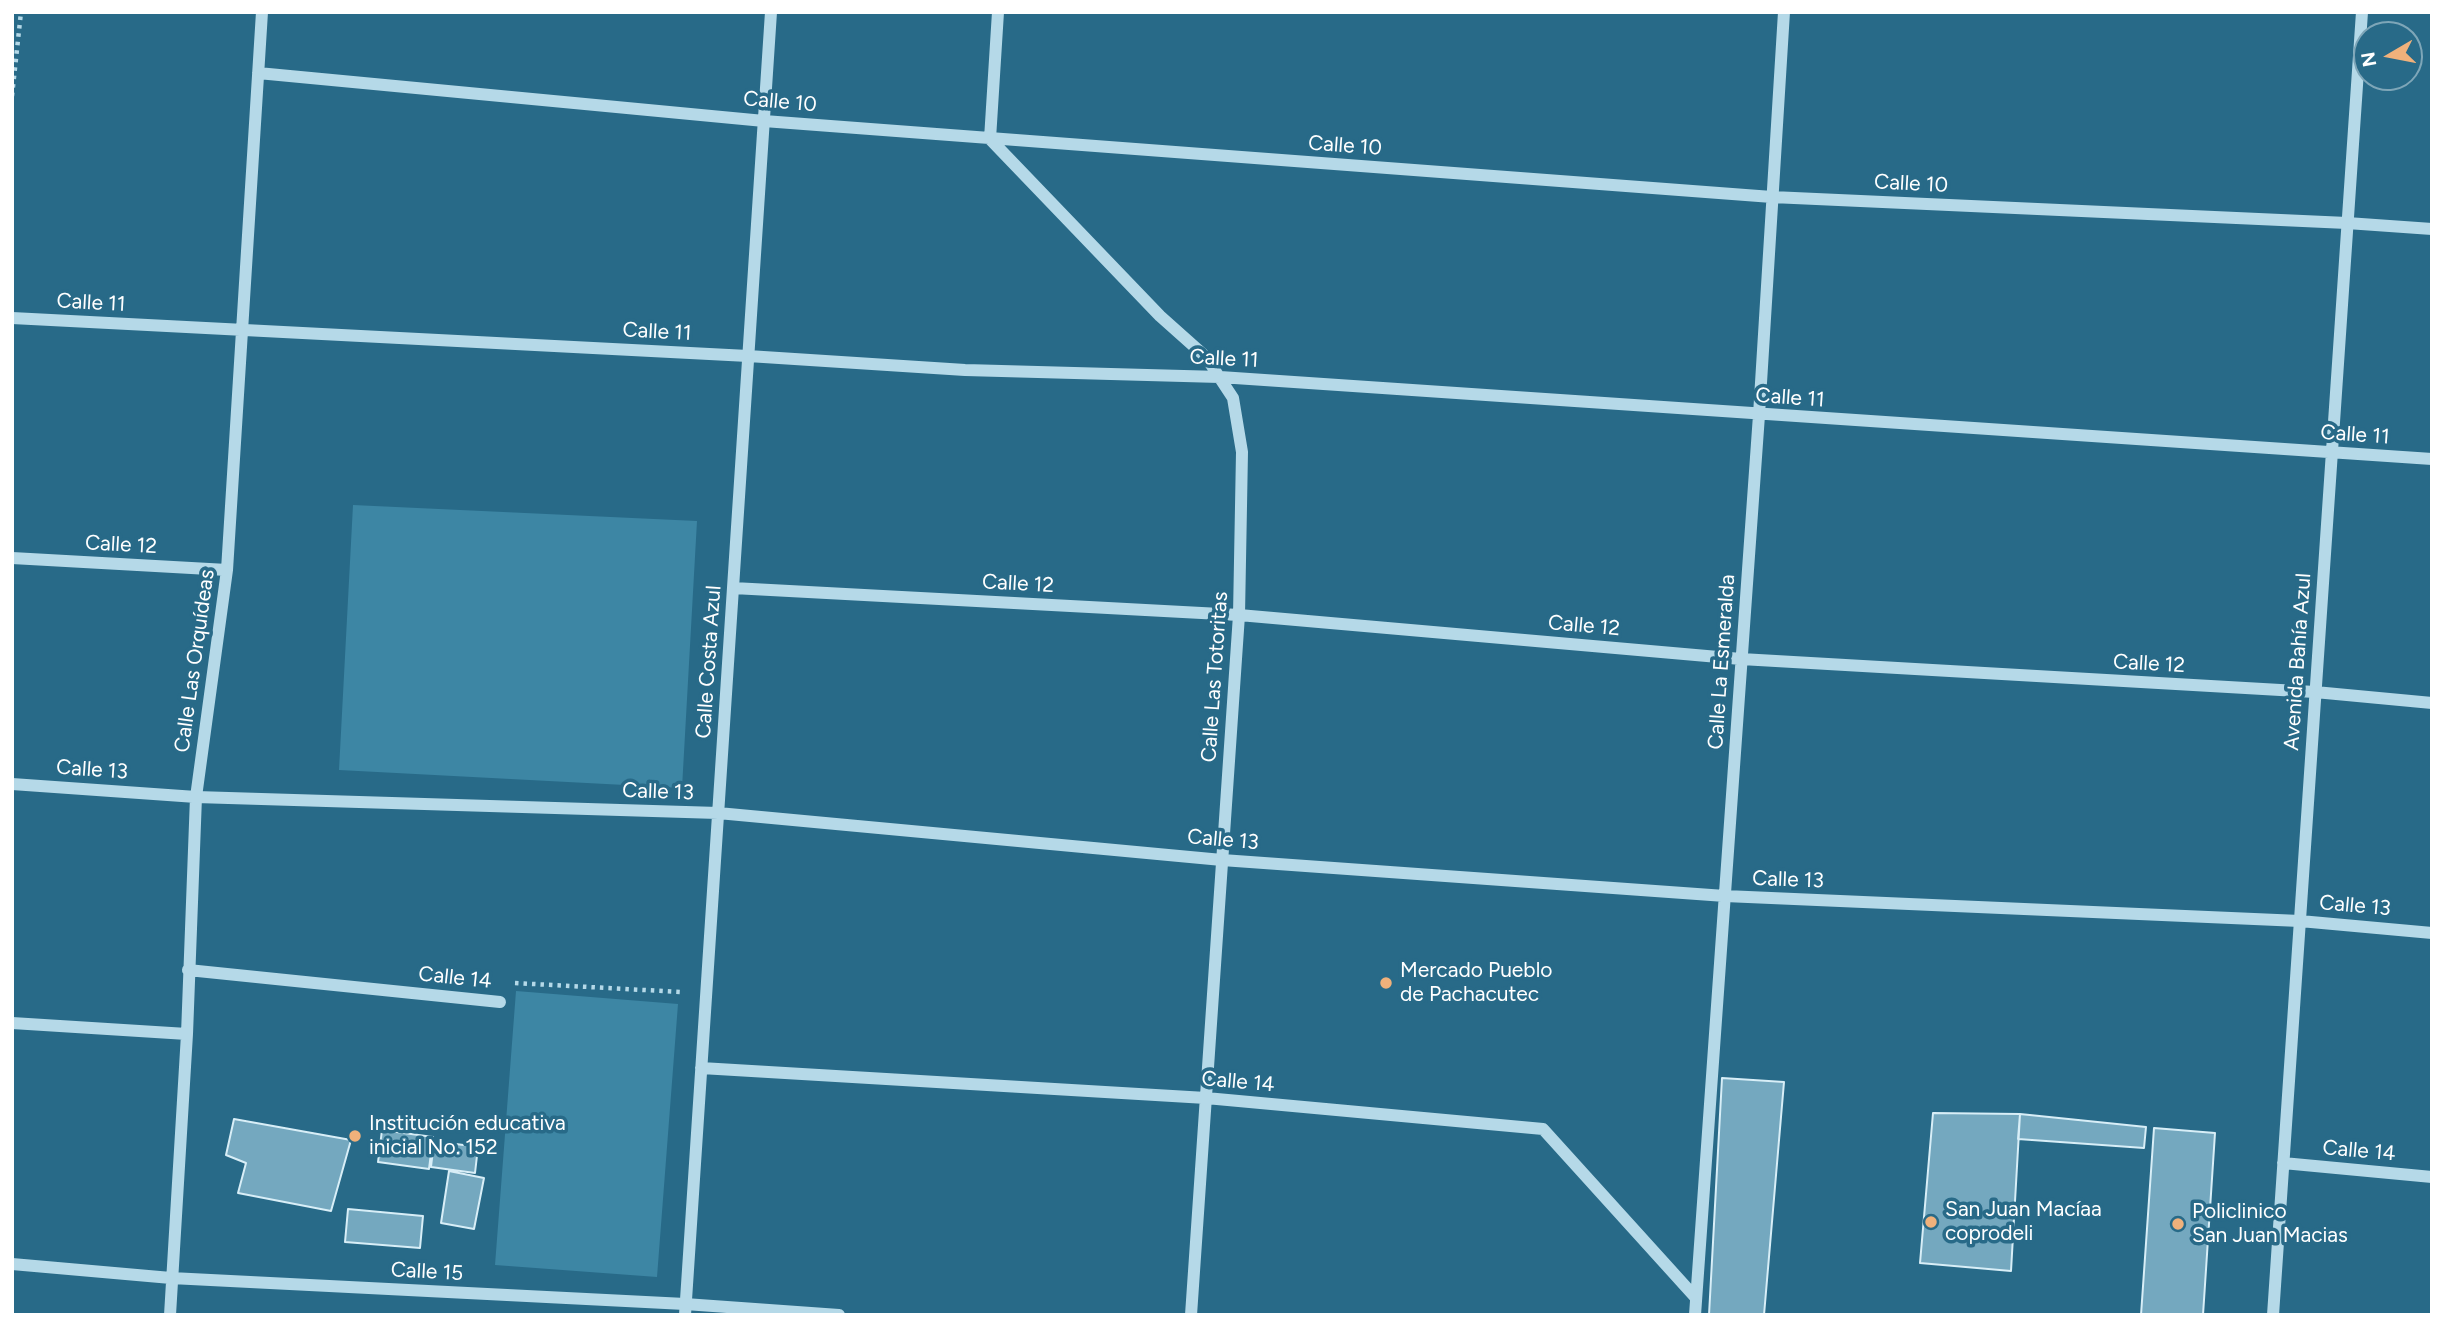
<!DOCTYPE html>
<html>
<head>
<meta charset="utf-8">
<style>
  body { margin:0 }
  #map { position:relative; width:2444px; height:1327px; overflow:hidden; background:#286a88; font-family:Figtree,sans-serif }
  canvas { display:block }
  .frame { position:absolute; inset:0; border:14px solid #fff; pointer-events:none }
  .north { position:absolute; left:2353px; top:21px; width:70px; height:70px; box-sizing:border-box; background:#286a88; border:2px solid #7ea6b8; border-radius:50%; rotate:260deg; font-size:19px; font-weight:700; line-height:28px; text-align:center; color:#fff }
  .north::after { content:''; display:block; margin:auto; width:24px; height:32px; background:#f0b17b; clip-path:polygon(50% 0,100% 100%,50% 72%,0 100%) }
</style>
</head>
<body>
<div id="map">
<canvas width="2444" height="1327"></canvas>
<div class="frame"></div>
<div class="north">N</div>
</div>
<script>
const c = document.querySelector('canvas').getContext('2d');
c.lineJoin = 'round';
function fill(path, color) {
  c.fillStyle = color;
  c.fill(path, 'evenodd');
}
function trace(path, color, width, dash) {
  c.strokeStyle = color;
  c.lineWidth = width;
  c.lineCap = dash ? 'butt' : 'round';
  c.setLineDash(dash || []);
  c.stroke(path);
}
function label(font, color, halo, rows, align = 'center') {
  c.font = font + ' Figtree,sans-serif';
  c.lineWidth = 7;
  c.setLineDash([]);
  c.textBaseline = 'middle';
  c.strokeStyle = halo;
  c.fillStyle = color;
  for (const [text, x, y, turn = 0] of rows) {
    c.save();
    c.translate(x, y);
    c.rotate((+turn || 0) * Math.PI / 180);
    c.textAlign = isNaN(turn) ? turn : align;
    if (halo) c.strokeText(text, 0, 0);
    c.fillText(text, 0, 0);
    c.restore();
  }
}
fill(new Path2D(`
  M 353,505 L 697,521 L 682,788 L 339,770 Z
  M 516,991 L 678,1004 L 657,1277 L 495,1265 Z`), '#3d86a4');
const building = new Path2D(`
  M 1722,1078 L 1784,1082 L 1764,1315 L 1709,1315 Z
  M 1933,1113 L 2020,1114 L 2011,1271 L 1920,1263 Z
  M 2020,1114 L 2146,1127 L 2144,1148 L 2018,1139 Z
  M 234,1119 L 351,1140 L 331,1211 L 238,1193 L 246,1163 L 226,1155 Z
  M 2154,1128 L 2215,1133 L 2203,1315 L 2141,1315 Z
  M 382,1130 L 433,1137 L 429,1169 L 378,1162 Z
  M 434,1141 L 478,1147 L 475,1173 L 431,1167 Z
  M 449,1171 L 484,1178 L 474,1229 L 441,1223 Z
  M 348,1209 L 423,1216 L 420,1248 L 345,1242 Z`);
fill(building, '#74a8bf');
trace(building, '#d8eef7', 2);
trace(new Path2D(`
  M 12,96 L 21,12
  M 515,983 L 681,992`), '#b5d9e8', 4.5, [3.5, 5]);
trace(new Path2D(`
  M 998,12 L 990,139 L 1160,316 L 1206,357 L 1233,398 L 1242,452 L 1239,615 L 1191,1315
  M 258,73 L 764,121 L 1772,197 L 2347,223 L 2432,229
  M 12,318 L 748,356 L 965,370 L 1220,377 L 2432,459
  M 12,558 L 227,570
  M 733,588 L 1239,615 L 1741,659 L 2315,692 L 2432,703
  M 12,784 L 196,797 L 718,813 L 1222,860 L 1725,896 L 2300,921 L 2432,933
  M 188,970 L 500,1002
  M 12,1023 L 187,1034
  M 701,1068 L 1206,1098 L 1543,1129 L 1696,1298
  M 2283,1163 L 2432,1177
  M 12,1264 L 171,1278 L 685,1304 L 839,1315
  M 170,1315 L 187,1034 L 196,797 L 227,570 L 262,12
  M 685,1315 L 771,12
  M 1695,1315 L 1759,415 L 1784,12
  M 2273,1315 L 2362,12`), '#b5d9e8', 12);
for (const [x, y, r, color] of [
  [1386,983,7,"#f0b17b"],
  [355,1136,7,"#f0b17b"],
  [1931,1222,7,"#f0b17b"],
  [2178,1224,7,"#f0b17b"]
]) {
  const dot = new Path2D();
  dot.arc(x, y, r, 0, 2 * Math.PI);
  c.fillStyle = color;
  c.fill(dot);
  trace(dot, '#286a88', 2.5);
}
label('21px', '#fff', '#286a88', [
  ["Calle 10",780,102,5],
  ["Calle 10",1345,146,4],
  ["Calle 10",1911,184,3],
  ["Calle 11",91,303,3],
  ["Calle 11",657,332,3],
  ["Calle 11",1224,359,3],
  ["Calle 11",1790,398,4],
  ["Calle 11",2355,435,4],
  ["Calle 12",121,545,3],
  ["Calle 12",1018,584,3],
  ["Calle 12",1584,626,5],
  ["Calle Las Orquídeas",195,661,-82],
  ["Calle Costa Azul",709,662,-86],
  ["Calle La Esmeralda",1722,662,-86],
  ["Avenida Bahía Azul",2298,662,-86],
  ["Calle 12",2149,664,3],
  ["Calle Las Totoritas",1215,677,-86],
  ["Calle 13",92,770,4],
  ["Calle 13",658,792,2],
  ["Calle 13",1223,840,5],
  ["Calle 13",1788,880,2],
  ["Calle 13",2355,906,5],
  ["Calle 14",455,978,6],
  ["Calle 14",1238,1082,5],
  ["Calle 14",2359,1151,5],
  ["Calle 15",427,1272,3]
]);
label('21px', '#fff', '#286a88', [
  ["Mercado Pueblo",1400,971],
  ["de Pachacutec",1400,995],
  ["Institución educativa",369,1124],
  ["inicial No. 152",369,1148],
  ["San Juan Macíaa",1945,1210],
  ["coprodeli",1945,1234],
  ["Policlinico",2192,1212],
  ["San Juan Macias",2192,1236]
], 'left');
</script>
</body>
</html>
